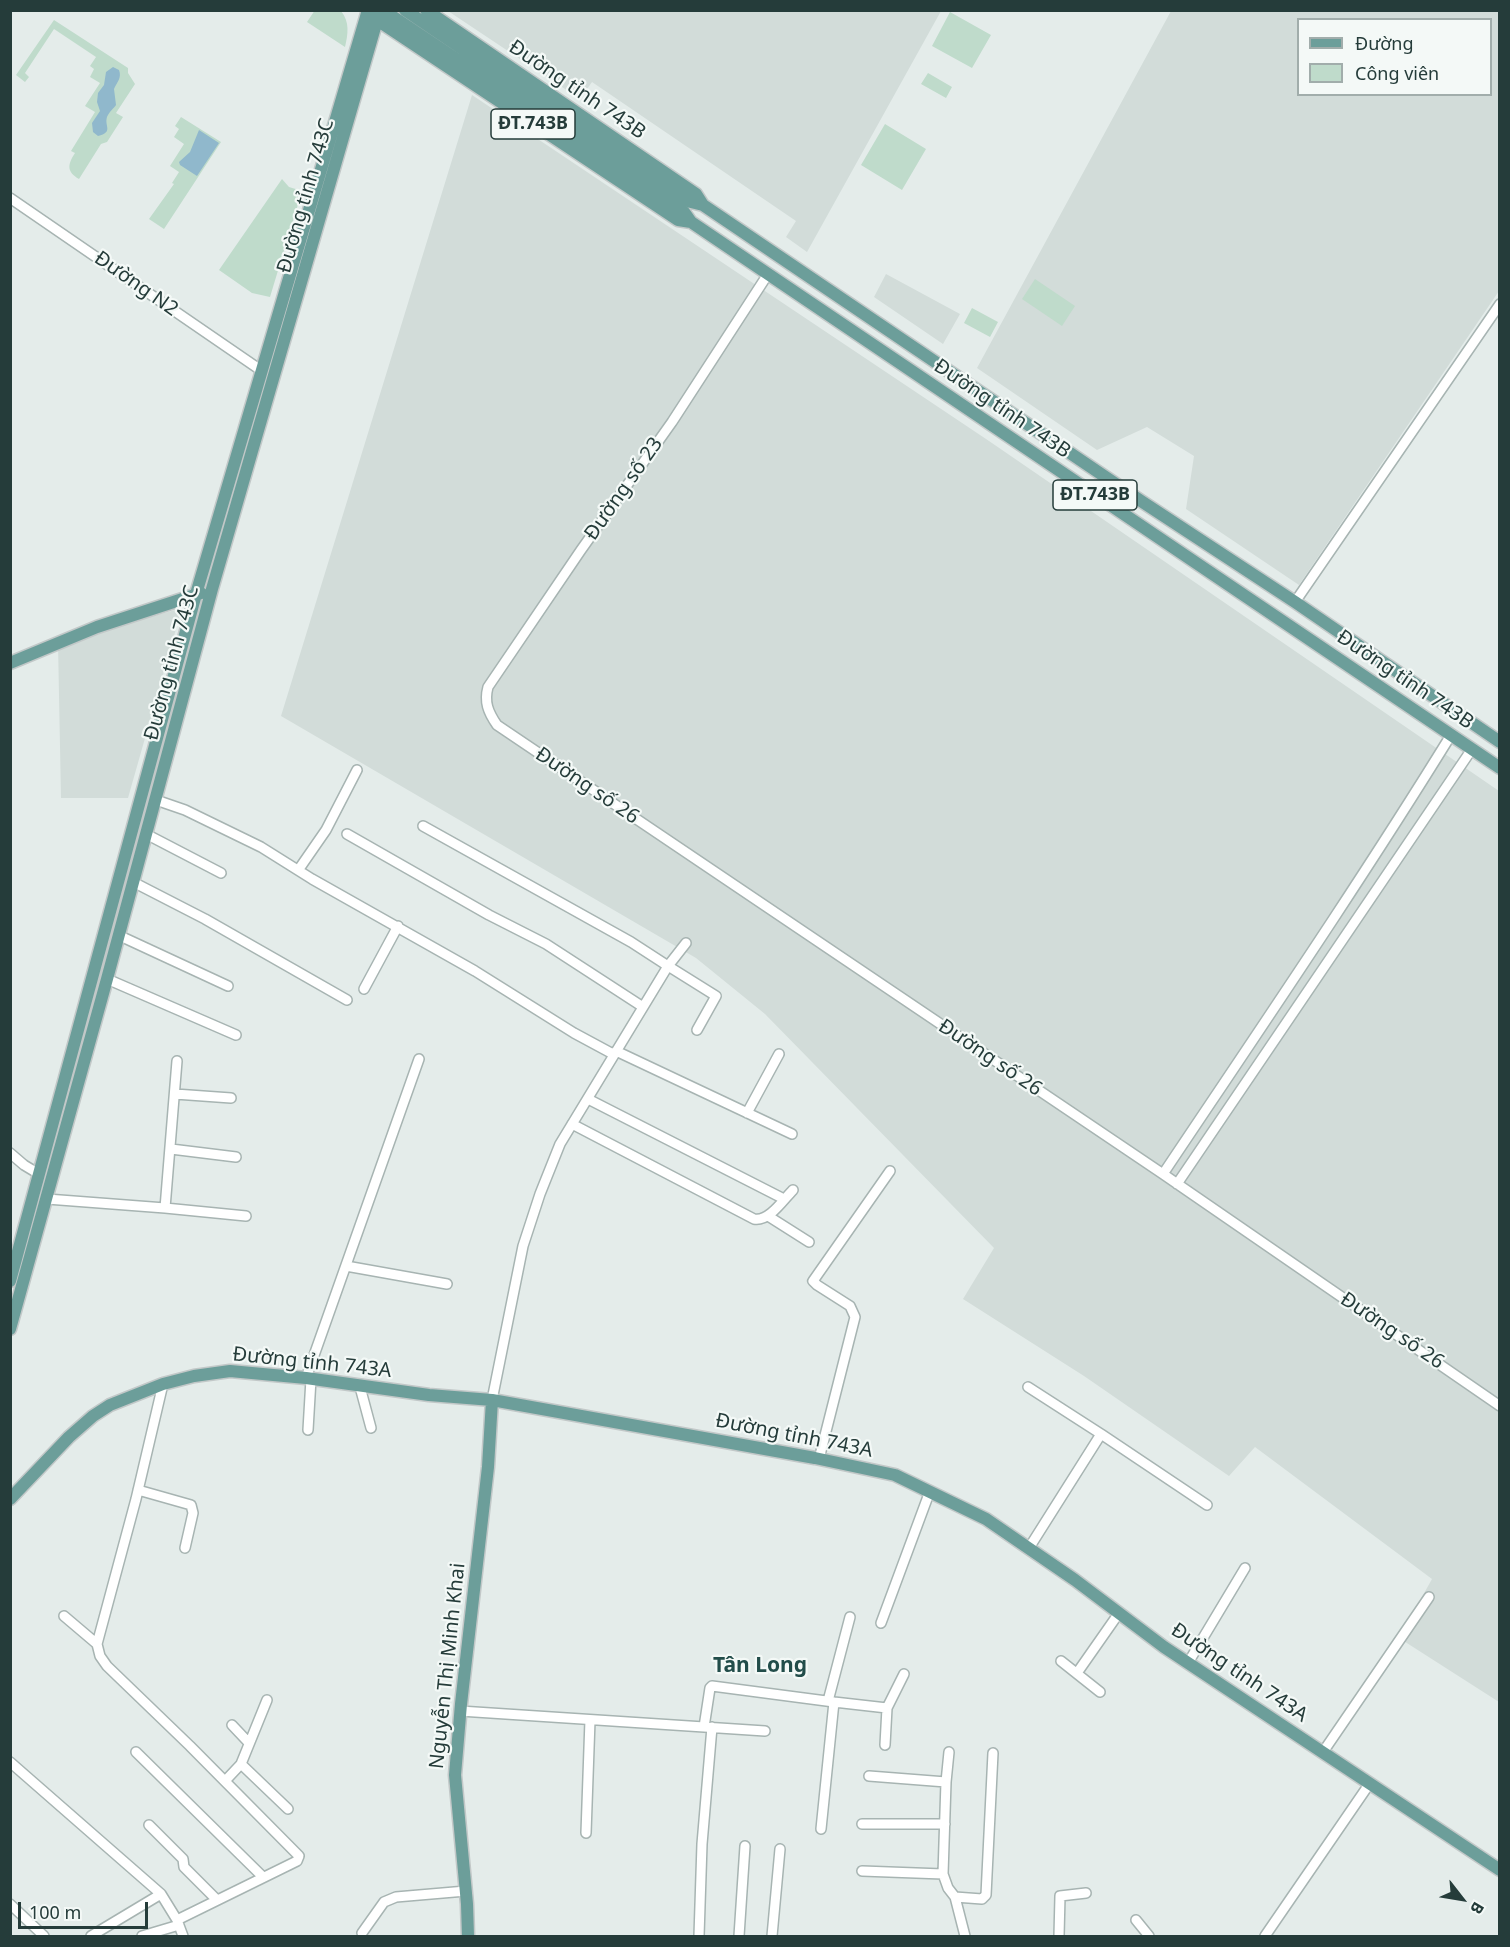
<!DOCTYPE html>
<html>
<head>
<meta charset="utf-8">
<style>
  body { margin:0 }
  #map { position:relative; width:1510px; height:1947px; overflow:hidden; background:#e4ecea; font-family:"Noto Sans",sans-serif }
  canvas { display:block }
  .frame { position:absolute; inset:0; border:12px solid #253c3a; pointer-events:none }
  .legend { position:absolute; left:1297px; top:18px; width:195px; height:78px; box-sizing:border-box; background:#f4f9f7; border:2px solid #a1adab; margin:0; padding:8px 10px; list-style:none; font-size:18px; color:#253c3a }
  .legend li { display:flex; align-items:center; gap:12px; height:30px }
  .legend b { width:30px; border:2px solid #a1adab }
  .north { position:absolute; left:1432px; top:1869px; width:60px; height:60px; -webkit-text-stroke:4px #f4f9f7; paint-order:stroke; rotate:121deg; font-size:16px; font-weight:700; line-height:24px; text-align:center; color:#253c3a }
  .north::after { content:''; display:block; margin:auto; width:21px; height:27px; background:#253c3a; clip-path:polygon(50% 0,100% 100%,50% 72%,0 100%) }
  .scale { position:absolute; left:18px; top:1902px; width:130px; height:27px; box-sizing:border-box; border:3px solid #253c3a; border-top:0; padding-left:8px; font-size:18px; line-height:21px; white-space:nowrap; color:#253c3a; -webkit-text-stroke:4px #f4f9f7; paint-order:stroke }
</style>
</head>
<body>
<div id="map">
<canvas width="1510" height="1947"></canvas>
<div class="frame"></div>
<ul class="legend">
<li><b style="height:8px;background:#6c9e9a"></b>Đường</li>
<li><b style="height:16px;background:#bfdbcb"></b>Công viên</li>
</ul>
<div class="north">B</div>
<div class="scale">100 m</div>
</div>
<script>
const c = document.querySelector('canvas').getContext('2d');
c.lineJoin = 'round';
function fill(path, color) {
  c.fillStyle = color;
  c.fill(path, 'evenodd');
}
function trace(path, color, width, dash) {
  c.strokeStyle = color;
  c.lineWidth = width;
  c.lineCap = dash ? 'butt' : 'round';
  c.setLineDash(dash || []);
  c.stroke(path);
}
function label(font, color, halo, rows, align = 'center') {
  c.font = font + ' "Noto Sans",sans-serif';
  c.lineWidth = 4.5;
  c.setLineDash([]);
  c.textBaseline = 'middle';
  c.strokeStyle = halo;
  c.fillStyle = color;
  for (const [text, x, y, turn = 0] of rows) {
    c.save();
    c.translate(x, y);
    c.rotate((+turn || 0) * Math.PI / 180);
    c.textAlign = isNaN(turn) ? turn : align;
    if (halo) c.strokeText(text, 0, 0);
    c.fillText(text, 0, 0);
    c.restore();
  }
}
fill(new Path2D(`
  M 448,11 L 941,11 L 807,252 L 786,237 L 796,221 L 592,82 L 580,99 Z
  M 1171,11 L 1499,11 L 1499,291 L 1299,585 L 1186,509 L 1194,456 L 1147,427 L 1097,450 L 977,368 ZM 1298,20 L 1490,20 L 1490,94 L 1298,94 Z
  M 472,95 L 989,441 L 1499,791 L 1499,1702 L 1399,1638 L 1432,1579 L 1255,1447 L 1229,1476 L 1084,1376 L 963,1299 L 994,1248 L 765,1014 L 696,958 L 281,716 Z
  M 886,274 L 960,314 L 943,344 L 874,297 Z
  M 182,608 L 128,798 L 61,798 L 58,643 Z`), '#d2dcd9');
fill(new Path2D(`
  M 315,10 L 341,11 C 350,22 348,34 345,47 L 307,22 Z
  M 950,12 L 991,35 L 972,68 L 932,46 Z
  M 54,20 L 128,68 L 128,73 L 135,84 L 116,113 L 123,117 L 107,142 L 101,144 L 79,179 C 67,172 67,165 75,153 L 71,151 L 95,112 L 85,106 L 100,83 L 90,77 L 94,69 L 90,66 L 96,57 L 54,29 L 25,73 L 29,77 L 25,82 L 16,75 Z
  M 928,73 L 952,87 L 946,98 L 921,84 Z
  M 181,117 L 221,142 L 164,229 L 149,219 L 174,184 L 172,183 L 179,172 L 170,166 L 184,144 L 174,137 L 179,129 L 175,126 Z
  M 885,124 L 926,149 L 902,190 L 861,165 Z
  M 282,179 L 289,187 L 302,191 L 270,297 L 252,293 L 219,270 Z
  M 1035,279 L 1075,306 L 1062,326 L 1022,299 Z
  M 972,308 L 998,322 L 990,337 L 964,323 Z`), '#bfdbcb');
fill(new Path2D(`
  M 113,67 L 119,70 C 122,78 117,82 114,89 L 116,105 C 114,108 109,112 107,117 C 104,126 114,132 98,136 L 93,132 L 92,123 L 100,111 L 97,102 L 98,93 L 104,85 L 106,72 Z
  M 199,130 L 219,143 L 197,176 L 180,165 L 179,162 L 190,152 Z`), '#90b8cc');
const minor = new Path2D(`
  M 10,198 L 262,371
  M 768,274 L 672,422 L 581,550 L 488,687 C 484,702 488,712 497,725 L 1163,1174 L 1500,1406
  M 1295,602 L 1500,304
  M 156,800 L 185,810 L 261,847 L 312,879 L 475,971 L 574,1033 L 613,1054
  M 423,826 L 631,942 L 668,966 L 560,1144 L 540,1194 L 523,1246 L 492,1400
  M 146,834 L 221,873
  M 347,834 L 489,915 L 546,944 L 643,1007
  M 299,869 L 326,830 L 357,770
  M 133,882 L 205,919 L 347,1000
  M 118,935 L 228,986
  M 686,943 L 668,966 L 716,996 L 697,1030
  M 107,979 L 236,1035
  M 364,989 L 398,926
  M 616,1051 L 792,1134
  M 175,1094 L 231,1098
  M 588,1099 L 784,1199
  M 747,1113 L 779,1054
  M 572,1124 L 754,1219 C 769,1222 783,1200 793,1190
  M 171,1149 L 236,1157
  M 10,1153 L 24,1165 L 39,1174
  M 1163,1174 C 1260,1029 1359,884 1451,735
  M 1177,1184 L 1472,749
  M 47,1199 L 165,1208 L 246,1216
  M 165,1208 L 177,1061
  M 768,1216 L 809,1242
  M 346,1266 L 447,1284
  M 306,1378 L 419,1059
  M 163,1384 L 136,1499 L 97,1644 L 100,1656 L 107,1666 L 190,1746 L 299,1856 L 297,1861 L 177,1920
  M 360,1387 L 371,1428
  M 1028,1387 L 1101,1434
  M 308,1430 L 311,1379
  M 819,1459 L 855,1317 L 850,1306 L 817,1285 L 813,1281 L 890,1171
  M 138,1490 L 191,1505 L 193,1513 L 185,1548
  M 1029,1548 L 1101,1434 L 1207,1505
  M 64,1616 L 97,1644
  M 881,1623 L 930,1491
  M 1061,1661 L 1100,1692
  M 1188,1663 L 1245,1568
  M 1077,1673 L 1119,1613
  M 828,1701 L 850,1617
  M 834,1702 L 887,1708 L 904,1674
  M 460,1711 L 765,1731
  M 232,1725 L 249,1743
  M 704,1727 L 710,1688 L 712,1686 L 834,1702 L 821,1829
  M 885,1745 L 887,1708
  M 136,1752 L 263,1877
  M 1323,1752 L 1429,1597
  M 10,1762 L 161,1894 L 177,1920 L 183,1936
  M 241,1764 L 288,1809
  M 869,1776 L 946,1782 L 943,1874 L 948,1888 L 955,1897 L 965,1936
  M 225,1781 L 241,1764 L 267,1700
  M 946,1782 L 949,1752
  M 862,1824 L 945,1824
  M 149,1825 L 183,1859 L 184,1867 L 217,1900
  M 586,1833 L 590,1720
  M 862,1871 L 943,1874
  M 955,1897 L 982,1899 L 986,1895 L 993,1753
  M 10,1904 L 44,1936
  M 1136,1920 L 1149,1936
  M 362,1933 L 384,1902 L 396,1897 L 466,1891
  M 91,1936 L 161,1894
  M 142,1936 L 179,1925
  M 699,1936 L 702,1844 L 712,1727
  M 739,1936 L 745,1846
  M 772,1936 L 780,1849
  M 1059,1936 L 1060,1896 L 1086,1893
  M 1265,1936 L 1370,1783`);
const major = new Path2D(`
  M 383,10 L 684,212 L 691,222 L 768,274 L 1500,768
  M 405,10 L 676,193 L 691,202 L 703,205
  M 426,10 L 696,194 L 703,205 L 1141,501 L 1295,602 L 1500,742
  M 371,16 L 678,220 L 691,222
  M 10,663 L 97,627 L 201,593
  M 10,1281 L 196,594 L 368,10
  M 10,1329 L 107,979 L 212,589 L 380,10
  M 10,1499 L 69,1437 L 93,1416 L 110,1405 L 163,1384 L 194,1376 L 230,1371 L 306,1378 L 429,1395 L 492,1400 L 815,1458 L 895,1475 L 986,1519 L 1075,1580 L 1164,1647 L 1500,1870
  M 468,1936 L 467,1904 L 455,1775 L 461,1704 L 488,1467 L 492,1400`);
trace(minor, '#a7b4b2', 12);
trace(major, '#c2c8c8', 15);
trace(minor, '#fff', 9);
trace(major, '#6c9e9a', 12);
for (const [x, y, w] of [
  [533,124,84],
  [1095,495,84]
]) {
  const box = new Path2D();
  box.roundRect(x - w / 2, y - 15, w, 30, 4.5);
  c.fillStyle = '#f4f9f7';
  c.fill(box);
  trace(box, '#253c3a', 1.5);
}
label('bold 18px', '#253c3a', null, [
  ["ĐT.743B",533,124],
  ["ĐT.743B",1095,495]
]);
label('20px', '#253c3a', '#f4f9f7', [
  ["Đường tỉnh 743B",577,90,34],
  ["Đường tỉnh 743C",306,196,-74],
  ["Đường N2",136,284,35],
  ["Đường tỉnh 743B",1002,409,34],
  ["Đường số 23",624,489,-55],
  ["Đường tỉnh 743C",172,663,-75],
  ["Đường tỉnh 743B",1405,680,34],
  ["Đường số 26",587,786,34],
  ["Đường số 26",990,1058,34],
  ["Đường số 26",1392,1331,34],
  ["Đường tỉnh 743A",312,1363,6],
  ["Đường tỉnh 743A",794,1436,11],
  ["Nguyễn Thị Minh Khai",448,1666,-84],
  ["Đường tỉnh 743A",1239,1673,34]
]);
label('bold 21px', '#224d4a', '#f4f9f7', [
  ["Tân Long",760,1666]
]);
</script>
</body>
</html>
